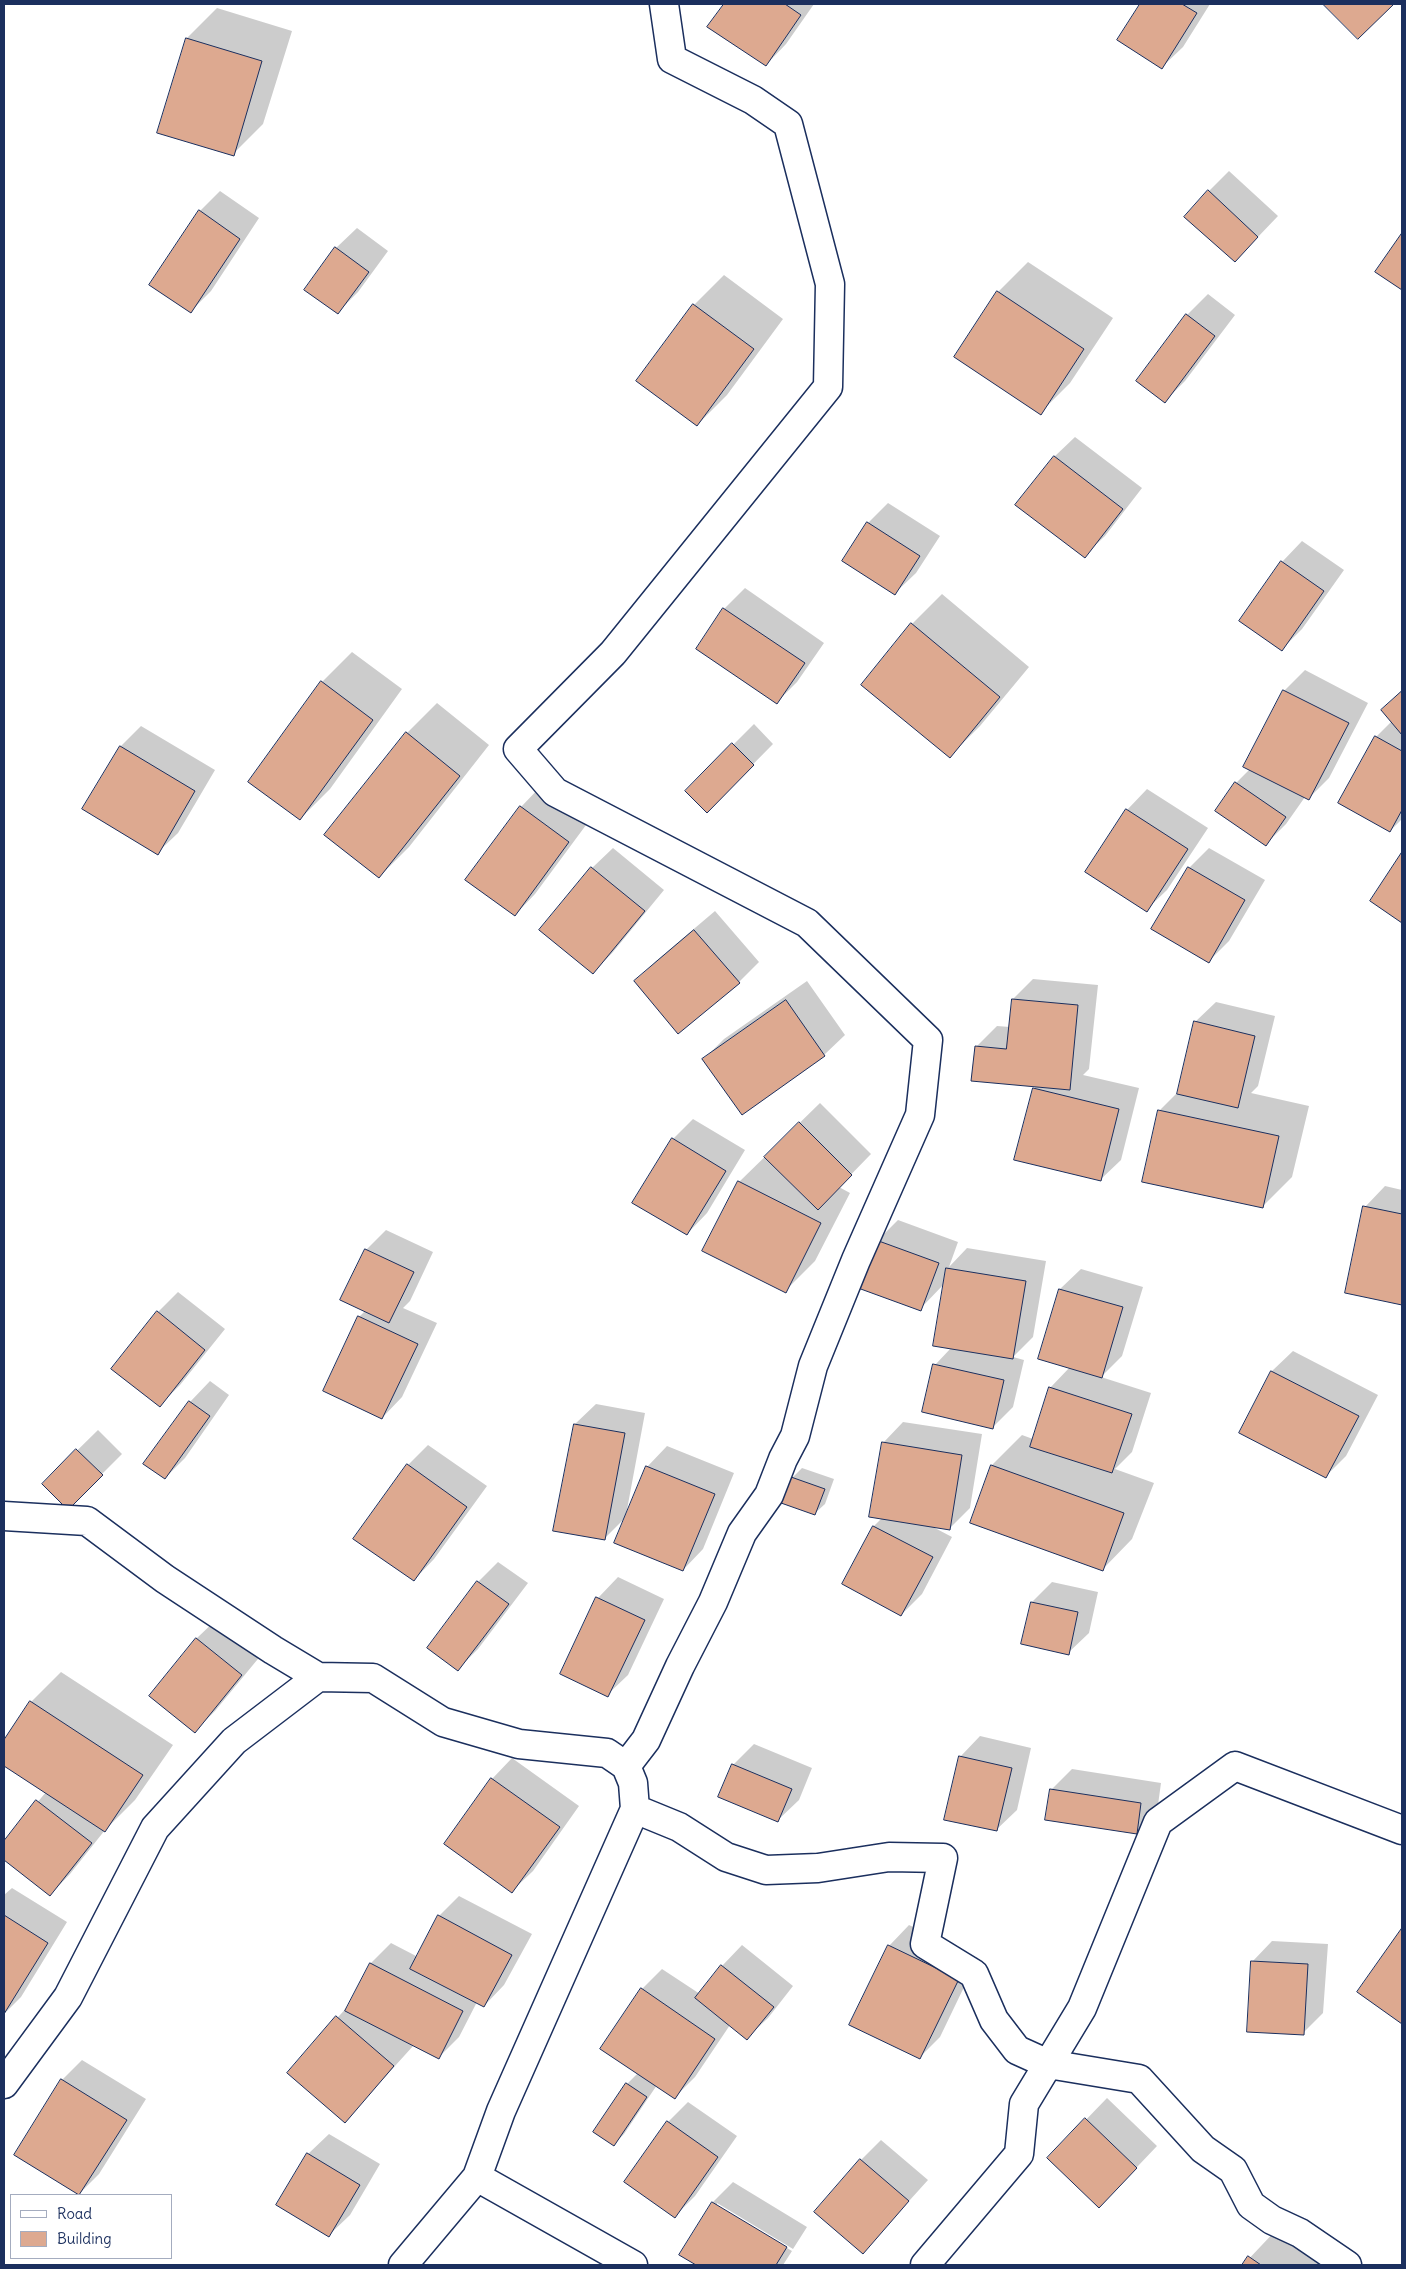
<!DOCTYPE html>
<html>
<head>
<meta charset="utf-8">
<style>
  body { margin:0 }
  #map { position:relative; width:1406px; height:2269px; overflow:hidden; background:#fff; font-family:Delius,sans-serif }
  canvas { display:block }
  .frame { position:absolute; inset:0; border:5px solid #1b2f5e; pointer-events:none }
  .legend { position:absolute; left:10px; top:2194px; width:162px; height:65px; box-sizing:border-box; background:#fff; border:1px solid #a4acbf; margin:0; padding:6px 9px; list-style:none; font-size:15px; color:#1b2f5e }
  .legend li { display:flex; align-items:center; gap:10px; height:25px }
  .legend b { width:25px; border:1px solid #a4acbf }
</style>
</head>
<body>
<div id="map">
<canvas width="1406" height="2269"></canvas>
<div class="frame"></div>
<ul class="legend">
<li><b style="height:6px;background:#fff"></b>Road</li>
<li><b style="height:14px;background:#dda990"></b>Building</li>
</ul>
</div>
<script>
const c = document.querySelector('canvas').getContext('2d');
c.lineJoin = 'round';
function fill(path, color) {
  c.fillStyle = color;
  c.fill(path, 'evenodd');
}
function trace(path, color, width, dash) {
  c.strokeStyle = color;
  c.lineWidth = width;
  c.lineCap = dash ? 'butt' : 'round';
  c.setLineDash(dash || []);
  c.stroke(path);
}
fill(new Path2D(`
  M 725,4 L 814,4 L 786,44 L 766,65 L 709,27 Z
  M 1142,4 L 1210,4 L 1183,47 L 1162,67 L 1119,40 Z
  M 1325,4 L 1392,4 L 1358,37 Z
  M 217,8 L 292,31 L 263,124 L 233,154 L 187,38 Z
  M 1229,171 L 1278,216 L 1235,261 L 1209,191 Z
  M 220,191 L 259,218 L 211,291 L 191,311 L 200,211 Z
  M 357,228 L 388,251 L 358,292 L 337,313 L 336,248 Z
  M 1402,236 L 1402,289 L 1377,272 Z
  M 1028,262 L 1113,318 L 1070,383 L 1040,413 L 956,357 L 998,292 Z
  M 724,275 L 783,319 L 727,395 L 697,425 L 694,305 Z
  M 1208,294 L 1235,315 L 1185,381 L 1165,401 L 1138,380 L 1187,315 Z
  M 1075,437 L 1142,488 L 1105,536 L 1084,556 L 1054,457 Z
  M 888,503 L 940,536 L 916,573 L 895,593 L 868,523 Z
  M 1302,541 L 1344,570 L 1302,629 L 1282,649 L 1282,562 Z
  M 745,588 L 824,643 L 797,682 L 777,702 L 697,648 L 724,609 Z
  M 942,594 L 1029,667 L 980,726 L 950,756 L 912,624 Z
  M 352,652 L 402,689 L 330,789 L 300,819 L 322,682 Z
  M 1305,670 L 1368,703 L 1329,778 L 1308,799 L 1305,797 L 1286,824 L 1266,844 L 1236,783 L 1250,769 L 1284,691 Z
  M 1402,690 L 1402,819 L 1390,831 L 1376,737 L 1392,721 L 1382,710 Z
  M 437,703 L 489,745 L 409,847 L 379,877 L 407,733 Z
  M 754,724 L 773,744 L 707,811 L 687,791 Z
  M 141,726 L 215,770 L 178,833 L 157,853 L 84,808 L 121,746 Z
  M 541,786 L 589,821 L 535,894 L 515,915 L 521,807 Z
  M 1147,789 L 1208,828 L 1167,890 L 1146,910 L 1127,810 Z
  M 613,848 L 664,890 L 613,952 L 593,973 L 592,868 Z
  M 1209,848 L 1265,880 L 1229,941 L 1209,961 L 1189,868 Z
  M 1402,855 L 1402,921 L 1372,901 Z
  M 715,911 L 759,962 L 739,982 L 636,981 L 656,961 Z
  M 1033,979 L 1098,985 L 1089,1069 L 1083,1075 L 1139,1088 L 1121,1160 L 1100,1180 L 1034,1089 L 1036,1086 L 977,1046 L 997,1026 L 1010,1027 L 1013,999 Z
  M 807,981 L 845,1035 L 824,1055 L 704,1059 L 724,1039 Z
  M 1216,1002 L 1275,1016 L 1258,1086 L 1251,1093 L 1309,1106 L 1292,1177 L 1262,1207 L 1144,1181 L 1160,1110 L 1179,1091 L 1195,1022 Z
  M 820,1103 L 871,1154 L 839,1187 L 850,1193 L 815,1261 L 785,1291 L 739,1182 Z
  M 693,1119 L 745,1150 L 707,1213 L 687,1234 L 673,1139 Z
  M 1385,1186 L 1402,1190 L 1402,1304 L 1346,1292 L 1365,1207 Z
  M 898,1220 L 958,1242 L 949,1267 L 967,1248 L 1046,1261 L 1033,1337 L 1013,1357 L 1024,1360 L 1013,1407 L 993,1427 L 935,1365 L 951,1348 L 945,1283 L 920,1309 L 877,1241 Z
  M 386,1230 L 433,1252 L 410,1301 L 403,1308 L 437,1323 L 402,1397 L 382,1418 L 359,1317 L 365,1311 L 366,1250 Z
  M 1081,1269 L 1143,1287 L 1122,1356 L 1101,1377 L 1151,1393 L 1132,1452 L 1115,1469 L 1154,1483 L 1132,1539 L 1102,1570 L 971,1522 L 992,1465 L 1022,1435 L 1033,1439 L 1050,1388 L 1070,1367 L 1040,1358 L 1060,1289 Z
  M 178,1292 L 225,1329 L 180,1385 L 160,1405 L 158,1312 Z
  M 1293,1351 L 1378,1395 L 1346,1456 L 1325,1477 L 1241,1432 L 1272,1371 Z
  M 210,1381 L 229,1395 L 185,1458 L 165,1478 L 190,1402 Z
  M 596,1404 L 645,1413 L 626,1515 L 647,1467 L 667,1446 L 734,1473 L 703,1549 L 683,1570 L 626,1517 L 605,1538 L 575,1424 Z
  M 903,1422 L 982,1434 L 970,1508 L 949,1529 L 933,1527 L 952,1537 L 922,1594 L 901,1615 L 843,1584 L 874,1526 L 882,1518 L 883,1443 Z
  M 98,1430 L 122,1454 L 68,1508 L 43,1484 Z
  M 428,1445 L 487,1486 L 434,1559 L 414,1580 L 408,1465 Z
  M 802,1468 L 834,1479 L 825,1504 L 814,1514 L 792,1478 Z
  M 498,1562 L 528,1583 L 478,1649 L 458,1669 L 478,1582 Z
  M 618,1577 L 664,1599 L 628,1675 L 607,1695 L 561,1673 L 598,1598 Z
  M 1052,1582 L 1098,1592 L 1089,1633 L 1068,1653 L 1032,1602 Z
  M 218,1618 L 262,1654 L 215,1711 L 195,1731 L 150,1696 L 197,1638 Z
  M 61,1672 L 173,1745 L 135,1800 L 105,1830 L 70,1874 L 50,1895 L 4,1859 L 4,1843 L 46,1792 L 4,1764 L 4,1743 L 31,1702 Z
  M 980,1736 L 1031,1748 L 1017,1810 L 996,1830 L 960,1757 Z
  M 754,1744 L 812,1768 L 799,1800 L 778,1820 L 733,1765 Z
  M 512,1758 L 579,1806 L 533,1871 L 512,1891 L 492,1779 Z
  M 1072,1769 L 1161,1783 L 1157,1812 L 1136,1833 L 1051,1790 Z
  M 12,1888 L 67,1922 L 21,1997 L 4,2014 L 4,1895 Z
  M 459,1896 L 532,1934 L 504,1985 L 484,2006 L 477,2002 L 459,2037 L 439,2057 L 414,2045 L 345,2121 L 288,2072 L 350,2004 L 371,1963 L 391,1943 L 418,1957 L 439,1916 Z
  M 909,1925 L 978,1958 L 940,2037 L 920,2057 L 889,1946 Z
  M 1402,1931 L 1402,2022 L 1359,1992 Z
  M 1272,1941 L 1328,1944 L 1323,2013 L 1303,2033 L 1252,1962 Z
  M 742,1945 L 793,1986 L 768,2018 L 747,2038 L 730,2025 L 695,2077 L 675,2097 L 657,2085 L 624,2134 L 614,2144 L 627,2084 L 638,2073 L 642,1989 L 662,1969 L 700,1994 L 722,1966 Z
  M 82,2060 L 146,2099 L 99,2174 L 79,2194 L 62,2080 Z
  M 1107,2098 L 1157,2146 L 1119,2186 L 1049,2158 Z
  M 688,2102 L 737,2136 L 695,2196 L 675,2216 L 668,2122 Z
  M 329,2134 L 380,2164 L 350,2215 L 329,2235 L 308,2154 Z
  M 881,2140 L 928,2180 L 863,2252 L 861,2160 Z
  M 733,2182 L 807,2227 L 793,2249 L 717,2203 L 717,2206 L 792,2251 L 783,2265 L 698,2265 L 681,2255 L 713,2202 Z
  M 1279,2227 L 1326,2265 L 1243,2265 Z`), '#0003');
const building = new Path2D(`
  M 724,4 L 785,4 L 801,15 L 766,66 L 707,27 Z
  M 1140,4 L 1182,4 L 1197,13 L 1162,69 L 1117,40 Z
  M 1323,4 L 1394,4 L 1358,39 Z
  M 186,38 L 262,61 L 234,156 L 157,133 Z
  M 1208,190 L 1258,237 L 1235,262 L 1184,217 Z
  M 199,210 L 240,239 L 191,313 L 149,285 Z
  M 1402,233 L 1402,290 L 1375,272 Z
  M 335,247 L 369,272 L 338,314 L 304,290 Z
  M 997,291 L 1084,349 L 1041,415 L 954,357 Z
  M 693,304 L 754,349 L 697,426 L 636,381 Z
  M 1186,314 L 1215,336 L 1165,403 L 1136,381 Z
  M 1054,456 L 1123,509 L 1085,558 L 1015,505 Z
  M 867,522 L 920,556 L 895,595 L 842,561 Z
  M 1281,561 L 1324,591 L 1282,651 L 1239,621 Z
  M 723,608 L 805,663 L 777,704 L 696,649 Z
  M 911,623 L 1000,697 L 950,758 L 861,685 Z
  M 321,681 L 373,720 L 300,820 L 248,782 Z
  M 1283,690 L 1349,723 L 1309,800 L 1243,767 Z
  M 1402,691 L 1402,735 L 1381,710 Z
  M 406,732 L 460,776 L 379,878 L 324,835 Z
  M 1375,736 L 1402,751 L 1402,810 L 1390,832 L 1338,803 Z
  M 732,743 L 754,765 L 707,813 L 685,791 Z
  M 120,746 L 195,791 L 158,855 L 82,809 Z
  M 1235,782 L 1286,817 L 1266,846 L 1215,811 Z
  M 520,806 L 569,842 L 515,916 L 465,880 Z
  M 1126,809 L 1188,849 L 1147,912 L 1085,872 Z
  M 1402,852 L 1402,923 L 1370,901 Z
  M 591,867 L 645,911 L 593,974 L 539,930 Z
  M 1188,867 L 1245,900 L 1209,963 L 1151,929 Z
  M 694,930 L 740,983 L 678,1034 L 634,981 Z
  M 1012,999 L 1078,1005 L 1070,1090 L 971,1081 L 975,1046 L 1006,1049 Z
  M 786,1000 L 825,1056 L 742,1115 L 702,1059 Z
  M 1194,1021 L 1255,1036 L 1238,1108 L 1177,1094 Z
  M 1033,1088 L 1119,1109 L 1101,1181 L 1014,1160 Z
  M 1158,1110 L 1279,1136 L 1263,1208 L 1142,1182 Z
  M 799,1122 L 852,1175 L 818,1210 L 764,1157 Z
  M 672,1138 L 726,1171 L 687,1235 L 632,1203 Z
  M 738,1181 L 821,1223 L 786,1293 L 702,1251 Z
  M 1363,1206 L 1402,1214 L 1402,1305 L 1345,1293 Z
  M 876,1240 L 939,1263 L 921,1311 L 858,1288 Z
  M 365,1249 L 414,1272 L 389,1323 L 340,1300 Z
  M 946,1268 L 1026,1281 L 1013,1359 L 933,1346 Z
  M 1059,1289 L 1123,1307 L 1102,1378 L 1038,1359 Z
  M 157,1311 L 205,1350 L 160,1407 L 111,1369 Z
  M 358,1316 L 418,1344 L 382,1419 L 323,1391 Z
  M 933,1364 L 1004,1380 L 993,1429 L 922,1412 Z
  M 1271,1371 L 1359,1416 L 1326,1478 L 1239,1433 Z
  M 1049,1387 L 1132,1414 L 1112,1473 L 1030,1447 Z
  M 189,1401 L 210,1416 L 165,1479 L 143,1464 Z
  M 574,1424 L 625,1433 L 605,1540 L 553,1531 Z
  M 882,1442 L 962,1455 L 950,1530 L 869,1517 Z
  M 76,1449 L 103,1475 L 68,1510 L 42,1484 Z
  M 407,1464 L 467,1507 L 414,1581 L 353,1539 Z
  M 991,1465 L 1124,1513 L 1103,1571 L 970,1523 Z
  M 646,1466 L 715,1494 L 683,1571 L 614,1543 Z
  M 791,1477 L 825,1489 L 815,1515 L 781,1503 Z
  M 873,1526 L 933,1557 L 901,1616 L 842,1584 Z
  M 477,1581 L 509,1604 L 458,1671 L 427,1648 Z
  M 596,1597 L 645,1620 L 608,1697 L 560,1674 Z
  M 1031,1602 L 1078,1612 L 1069,1655 L 1021,1644 Z
  M 196,1638 L 242,1675 L 195,1733 L 149,1696 Z
  M 30,1701 L 143,1775 L 105,1832 L 4,1766 L 4,1740 Z
  M 959,1756 L 1012,1768 L 997,1831 L 944,1820 Z
  M 732,1764 L 792,1789 L 778,1822 L 718,1797 Z
  M 491,1778 L 560,1827 L 512,1893 L 444,1844 Z
  M 1050,1789 L 1141,1803 L 1137,1834 L 1045,1820 Z
  M 36,1800 L 92,1843 L 50,1896 L 4,1860 L 4,1841 Z
  M 4,1915 L 48,1943 L 4,2014 Z
  M 438,1915 L 512,1955 L 484,2007 L 410,1969 Z
  M 1402,1928 L 1402,2024 L 1357,1992 Z
  M 888,1945 L 959,1979 L 920,2059 L 849,2025 Z
  M 1251,1961 L 1308,1964 L 1304,2035 L 1247,2032 Z
  M 370,1963 L 463,2011 L 439,2059 L 345,2011 Z
  M 721,1965 L 774,2007 L 747,2040 L 695,1998 Z
  M 641,1988 L 715,2039 L 675,2099 L 600,2049 Z
  M 336,2016 L 394,2066 L 345,2123 L 287,2073 Z
  M 61,2079 L 127,2120 L 79,2195 L 14,2155 Z
  M 626,2083 L 647,2097 L 614,2146 L 593,2132 Z
  M 1085,2118 L 1137,2168 L 1099,2208 L 1047,2158 Z
  M 667,2121 L 718,2157 L 675,2218 L 624,2182 Z
  M 307,2153 L 360,2185 L 329,2237 L 276,2205 Z
  M 860,2159 L 909,2201 L 863,2254 L 814,2212 Z
  M 712,2202 L 787,2247 L 776,2265 L 696,2265 L 679,2255 Z
  M 1248,2256 L 1261,2265 L 1242,2265 Z`);
fill(building, '#dda990');
trace(building, '#1b2f5e', 1);
const street = new Path2D(`
  M 4,1516 L 87,1521 L 165,1579 L 273,1650 L 318,1677
  M 626,1766 L 633,1783 L 635,1809 L 679,1827 L 726,1857 L 766,1870 L 818,1868 L 889,1857 L 943,1858 L 925,1944 L 974,1974 L 994,2020 L 1017,2050 L 1048,2064 L 1139,2079 L 1203,2149 L 1233,2170 L 1251,2205 L 1272,2220 L 1300,2233 L 1347,2265
  M 4,2084 L 68,1997 L 155,1828 L 234,1741 L 318,1677 L 373,1678 L 443,1722 L 519,1744 L 607,1753 L 626,1766 L 646,1740 L 680,1666 L 713,1602 L 742,1533 L 769,1495 L 783,1459 L 795,1436 L 813,1366 L 856,1260 L 920,1115 L 928,1040 L 807,923 L 555,792 L 518,749 L 613,653 L 828,387 L 830,284 L 788,124 L 753,100 L 672,59 L 664,4
  M 477,2177 L 633,2265
  M 403,2265 L 477,2177 L 501,2111 L 635,1809
  M 925,2265 L 1019,2154 L 1024,2104 L 1082,2008 L 1158,1822 L 1235,1766 L 1402,1830`);
trace(street, '#1b2f5e', 31);
trace(street, '#fff', 28);
</script>
</body>
</html>
